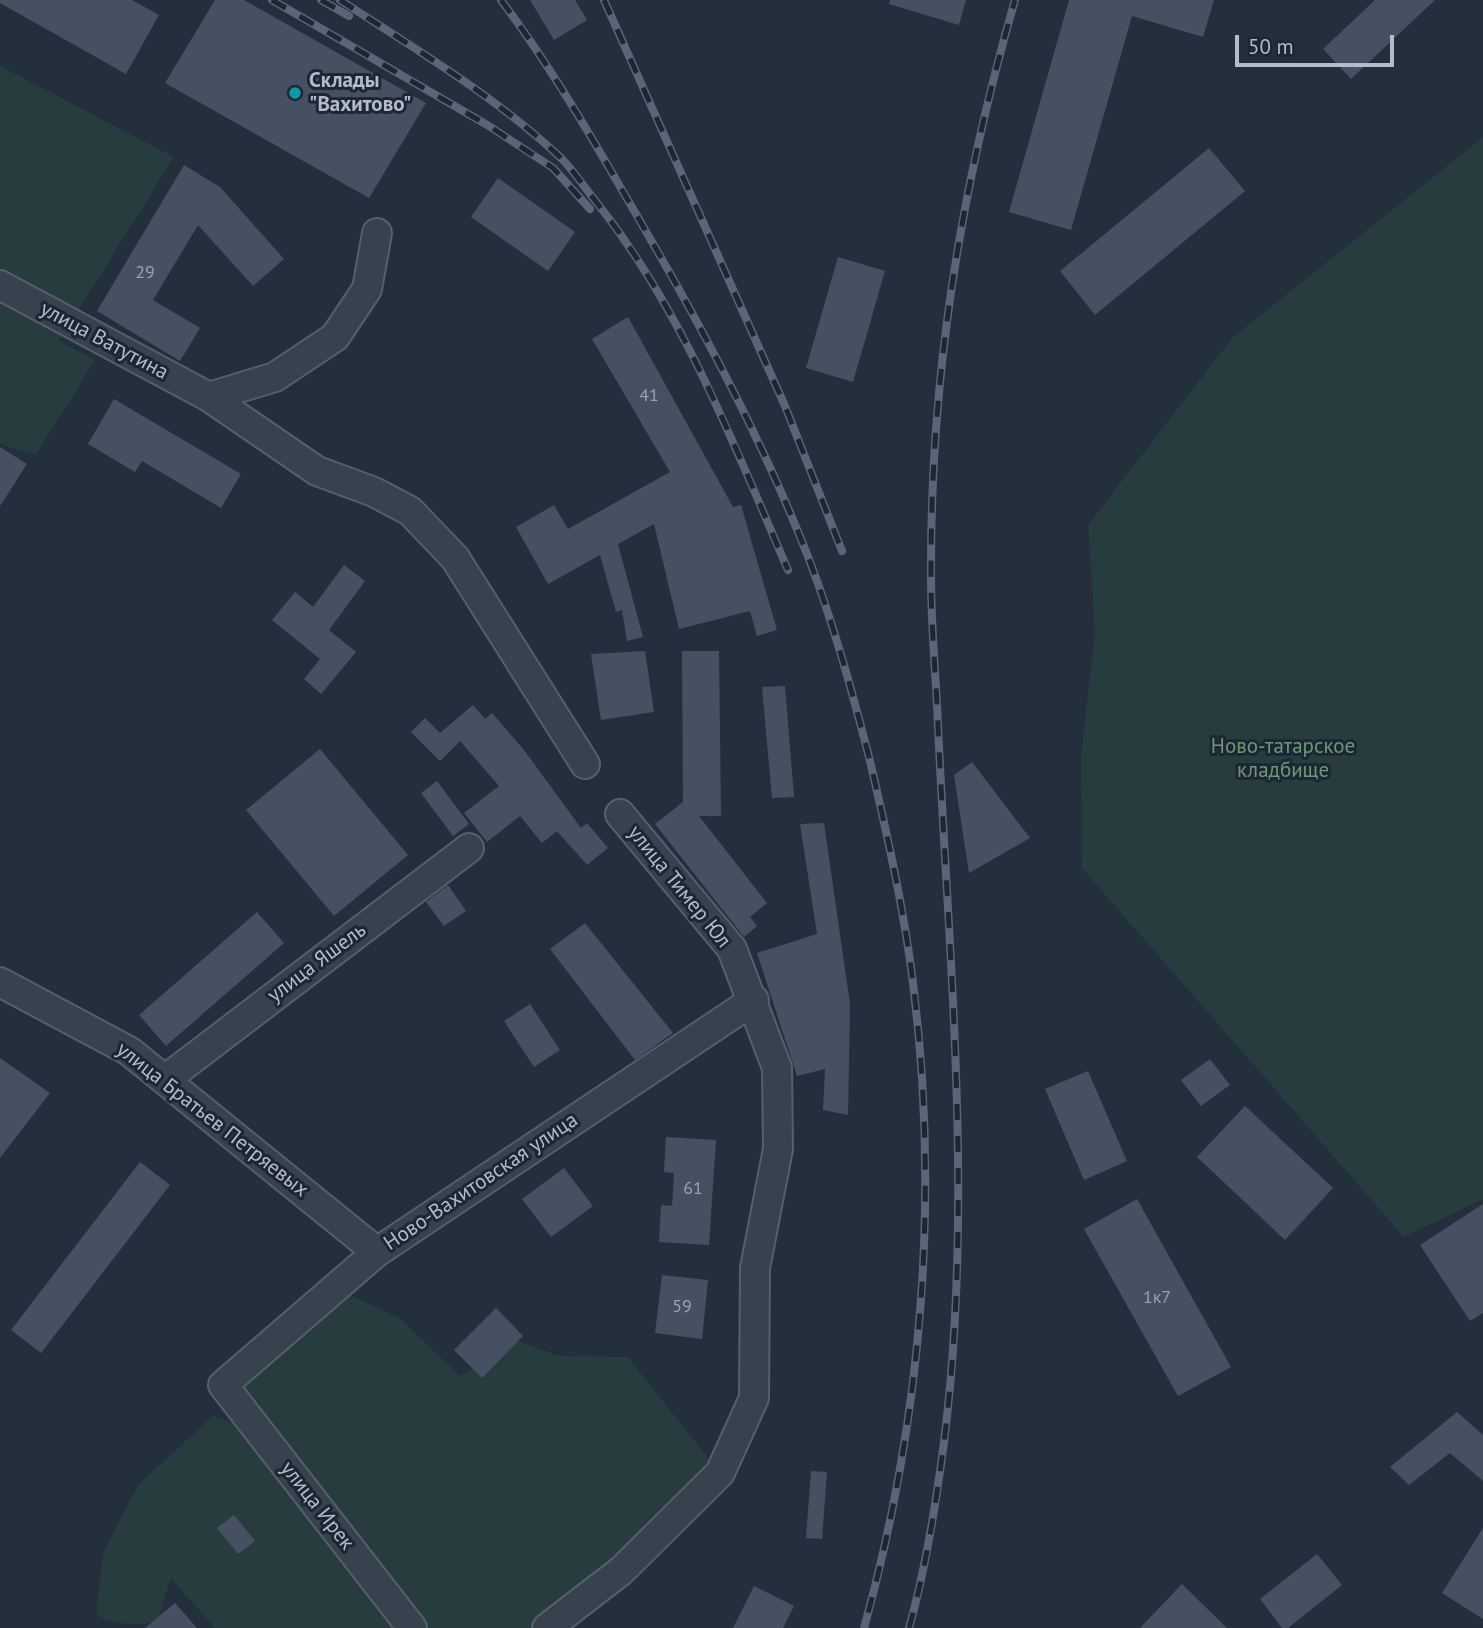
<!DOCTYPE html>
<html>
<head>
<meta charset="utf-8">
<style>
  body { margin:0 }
  #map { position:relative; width:1483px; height:1628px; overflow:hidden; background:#242f3e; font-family:"PT Sans",sans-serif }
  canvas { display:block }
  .scale { position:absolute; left:1235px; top:35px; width:159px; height:32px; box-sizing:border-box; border:4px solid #b4bcc9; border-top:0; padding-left:9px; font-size:21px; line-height:24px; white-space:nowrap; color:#b4bcc9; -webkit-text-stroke:5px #1d2633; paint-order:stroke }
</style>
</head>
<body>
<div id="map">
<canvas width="1483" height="1628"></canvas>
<div class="scale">50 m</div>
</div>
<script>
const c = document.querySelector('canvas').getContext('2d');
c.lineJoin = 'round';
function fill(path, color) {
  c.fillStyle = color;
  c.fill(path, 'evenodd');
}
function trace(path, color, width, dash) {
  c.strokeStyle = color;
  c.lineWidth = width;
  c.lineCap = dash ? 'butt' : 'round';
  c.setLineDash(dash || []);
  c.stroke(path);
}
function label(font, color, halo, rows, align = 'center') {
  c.font = font + ' "PT Sans",sans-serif';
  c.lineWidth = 6;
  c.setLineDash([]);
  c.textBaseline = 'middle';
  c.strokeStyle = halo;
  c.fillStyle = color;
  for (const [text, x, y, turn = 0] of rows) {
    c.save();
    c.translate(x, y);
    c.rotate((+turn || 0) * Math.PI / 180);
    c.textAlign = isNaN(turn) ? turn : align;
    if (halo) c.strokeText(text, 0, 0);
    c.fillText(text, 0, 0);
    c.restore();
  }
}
fill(new Path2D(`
  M 0,66 L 174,157 L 59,341 L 95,360 L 36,455 L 0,444 Z
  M 1483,137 L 1483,1199 L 1404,1237 L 1082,868 L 1081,755 L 1095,634 L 1088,525 L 1233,337 Z
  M 335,1288 L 399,1318 L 460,1376 L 518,1341 L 559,1356 L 628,1357 L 720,1473 L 539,1628 L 412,1628 L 223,1385 Z
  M 213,1416 L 244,1427 L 399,1628 L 215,1628 L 171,1578 C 166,1591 163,1608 156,1620 C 143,1628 110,1624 96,1614 L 103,1553 L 138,1485 Z`), '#263c3f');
fill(new Path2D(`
  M 0,0 L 132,0 L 159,15 L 126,74 L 0,3 Z
  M 215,0 L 244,0 L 426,103 L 369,198 L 165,83 Z
  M 530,0 L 575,0 L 587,20 L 554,40 Z
  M 890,0 L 966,0 L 959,25 L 889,4 Z
  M 1069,0 L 1214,0 L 1203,37 L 1132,16 L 1071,230 L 1009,212 Z
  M 1375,0 L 1435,0 L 1351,79 L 1323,49 Z
  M 1209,148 L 1245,191 L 1095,315 L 1060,271 Z
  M 184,165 L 220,187 L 284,259 L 253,286 L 198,225 L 153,300 L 200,328 L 180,361 L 97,311 Z
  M 498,178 L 575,232 L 548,271 L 471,217 Z
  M 838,257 L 885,271 L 853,382 L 806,368 Z
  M 628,317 L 733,507 L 741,505 L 777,630 L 757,636 L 750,611 L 679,629 L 654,524 L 618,544 L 643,637 L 627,641 L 622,610 L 616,612 L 600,555 L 548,584 L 516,527 L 554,505 L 568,529 L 670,472 L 592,339 Z
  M 114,399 L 241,474 L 221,508 L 142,461 L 135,472 L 88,444 Z
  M 0,447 L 27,464 L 0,506 Z
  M 344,565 L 365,581 L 329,630 L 356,652 L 321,694 L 304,679 L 320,659 L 272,620 L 295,592 L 313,607 Z
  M 645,651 L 654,712 L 601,720 L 591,654 Z
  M 682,651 L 719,651 L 721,816 L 699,816 L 767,903 L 750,917 L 757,926 L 744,937 L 655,824 L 683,802 Z
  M 785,686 L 794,797 L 772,798 L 762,687 Z
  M 473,705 L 485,719 L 492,713 L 524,750 L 581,828 L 587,823 L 608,848 L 587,865 L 557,831 L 542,843 L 520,816 L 487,842 L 464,813 L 499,786 L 460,741 L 440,761 L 411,732 L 425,718 L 440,733 Z
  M 320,749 L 408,855 L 334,916 L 246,810 Z
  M 972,762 L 1030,838 L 969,873 L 954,775 Z
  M 437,781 L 469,824 L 453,836 L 421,793 Z
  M 824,823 L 850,1004 L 848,1115 L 823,1110 L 825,1069 L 797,1076 L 757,953 L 817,934 L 800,824 Z
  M 448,885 L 466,911 L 444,926 L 426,902 Z
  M 257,912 L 284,943 L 166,1046 L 139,1015 Z
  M 585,923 L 673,1033 L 635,1060 L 550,949 Z
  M 530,1004 L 560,1050 L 534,1067 L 504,1021 Z
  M 0,1058 L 50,1093 L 0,1158 Z
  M 1210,1059 L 1230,1085 L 1201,1106 L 1181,1080 Z
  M 1088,1071 L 1127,1161 L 1084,1180 L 1045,1089 Z
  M 1245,1106 L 1333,1188 L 1285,1240 L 1197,1157 Z
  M 666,1137 L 716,1140 L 709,1245 L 659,1242 L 661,1205 L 672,1206 L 674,1173 L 664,1172 Z
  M 140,1162 L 170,1185 L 41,1353 L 11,1330 Z
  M 564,1168 L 593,1206 L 551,1237 L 522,1199 Z
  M 1137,1199 L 1231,1367 L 1178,1396 L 1084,1229 Z
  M 1483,1204 L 1483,1313 L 1470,1321 L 1420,1245 Z
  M 662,1275 L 708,1280 L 702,1339 L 655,1333 Z
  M 496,1308 L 523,1336 L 482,1378 L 454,1350 Z
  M 1457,1412 L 1483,1435 L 1483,1481 L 1450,1453 L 1409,1485 L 1390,1467 Z
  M 811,1471 L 827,1472 L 822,1539 L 806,1538 Z
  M 234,1515 L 255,1541 L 238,1554 L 217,1528 Z
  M 1483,1528 L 1483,1619 L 1442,1593 Z
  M 1317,1554 L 1342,1585 L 1288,1628 L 1282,1628 L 1260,1599 Z
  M 1182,1584 L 1227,1628 L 1140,1628 Z
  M 754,1586 L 794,1606 L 783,1628 L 733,1628 Z
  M 175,1603 L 197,1628 L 145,1628 Z`), '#455162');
const minor = new Path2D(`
  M 0,285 L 209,397 L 317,471 L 374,492 L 410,511 L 455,558 L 585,764
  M 209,397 L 275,377 L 335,337 L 367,289 L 377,233
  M 0,982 L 129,1051 L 377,1252
  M 166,1079 L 469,848
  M 412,1628 L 223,1385 L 377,1252 L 754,1000
  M 547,1628 L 621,1571 L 720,1473 L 754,1398 L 755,1268 L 778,1149 L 777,1068 L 732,949 L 620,814`);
trace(minor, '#565f6c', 32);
trace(minor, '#38414e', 28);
const rail = new Path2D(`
  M 272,0 L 489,126 L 553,168 L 590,209
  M 321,0 L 349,16
  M 340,0 C 415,49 495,96 561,158 C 574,171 585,188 597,203 C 683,311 734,445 788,570
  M 501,0 C 555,72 599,150 644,228 C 705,333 762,440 807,554 C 833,621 852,691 870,761 C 887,834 904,909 913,983 C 940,1198 922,1419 864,1628
  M 604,0 L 785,406 L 842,551
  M 909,1628 C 926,1568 936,1504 944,1442 C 974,1204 949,964 938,726 C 936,676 931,627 931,577 C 930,378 960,191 1015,0`);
trace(rail, '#5a6575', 8);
trace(rail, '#1d2633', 5, [16]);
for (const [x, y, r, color] of [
  [295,93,7,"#0f9aa8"]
]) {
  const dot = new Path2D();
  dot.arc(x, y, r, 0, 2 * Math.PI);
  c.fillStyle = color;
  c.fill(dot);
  trace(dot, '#1d2633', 2.5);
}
label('18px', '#98a1af', null, [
  ["29",145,273],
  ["41",649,396],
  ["61",693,1189],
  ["1к7",1157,1298],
  ["59",682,1307]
]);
label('bold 21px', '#b4bcc9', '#1d2633', [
  ["Склады",309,81],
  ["\"Вахитово\"",309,105]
], 'left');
label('21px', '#b4bcc9', '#1d2633', [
  ["улица Ватутина",104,341,28],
  ["улица Тимер Юл",679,887,51],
  ["улица Яшель",317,963,-37],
  ["улица Братьев Петряевых",212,1120,38],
  ["Ново-Вахитовская улица",481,1182,-34],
  ["улица Ирек",317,1506,52]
]);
label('21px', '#6b9a76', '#1d2633', [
  ["Ново-татарское",1283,747],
  ["кладбище",1283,771]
]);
</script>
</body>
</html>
